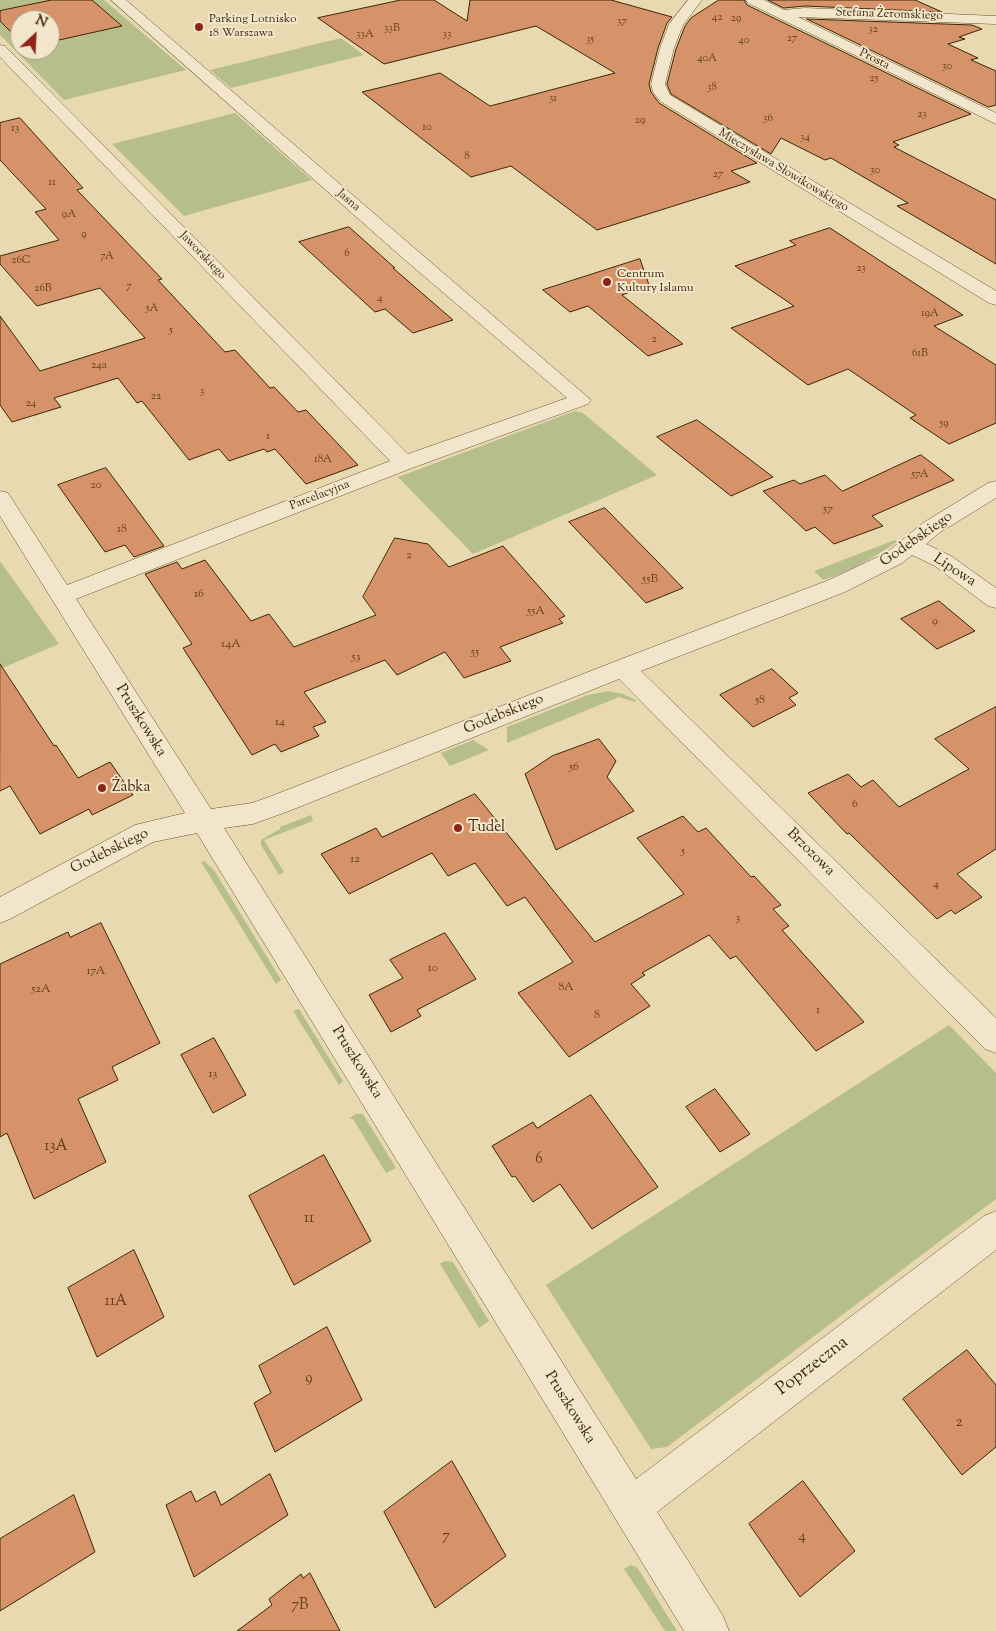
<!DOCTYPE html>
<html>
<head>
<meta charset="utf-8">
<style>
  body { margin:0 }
  #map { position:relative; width:996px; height:1631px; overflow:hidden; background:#e9d9b1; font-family:"Sorts Mill Goudy",serif }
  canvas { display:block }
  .north { position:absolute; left:10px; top:10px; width:50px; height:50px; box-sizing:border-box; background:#f1e6cc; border:1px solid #a9997c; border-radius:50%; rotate:25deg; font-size:14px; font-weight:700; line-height:20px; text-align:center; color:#3c2603 }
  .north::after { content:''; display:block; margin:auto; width:18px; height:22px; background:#8f2418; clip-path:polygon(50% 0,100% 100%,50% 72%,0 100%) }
</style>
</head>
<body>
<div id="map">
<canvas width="996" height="1631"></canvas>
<div class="north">N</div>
</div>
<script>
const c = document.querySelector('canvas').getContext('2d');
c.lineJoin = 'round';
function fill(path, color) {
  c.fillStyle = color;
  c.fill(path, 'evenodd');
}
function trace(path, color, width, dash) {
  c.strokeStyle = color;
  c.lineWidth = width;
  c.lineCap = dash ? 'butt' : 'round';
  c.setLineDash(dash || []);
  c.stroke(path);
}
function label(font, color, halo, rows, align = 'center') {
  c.font = font + ' "Sorts Mill Goudy",serif';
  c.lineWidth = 4;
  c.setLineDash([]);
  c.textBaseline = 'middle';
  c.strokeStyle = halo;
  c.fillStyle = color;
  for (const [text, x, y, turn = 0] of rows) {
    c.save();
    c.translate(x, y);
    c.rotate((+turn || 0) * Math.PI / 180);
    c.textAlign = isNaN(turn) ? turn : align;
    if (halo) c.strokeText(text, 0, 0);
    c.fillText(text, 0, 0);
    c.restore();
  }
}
fill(new Path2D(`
  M 0,0 L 104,0 L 186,70 L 64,100 L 0,35 ZM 20,20 L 50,20 L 50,50 L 20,50 Z
  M 341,38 L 364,55 L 231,88 L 210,70 Z
  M 235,113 L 312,180 L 184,216 L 112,144 Z
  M 575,411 L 583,413 L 657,475 L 473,554 L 398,477 Z
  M 895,540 L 897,542 C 874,557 850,572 823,580 L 814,571 Z
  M 0,561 L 59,644 L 0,669 Z
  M 608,691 L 623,694 L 636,700 L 635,702 L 619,697 L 507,743 L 507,727 L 588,695 Z
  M 473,740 L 489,750 L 450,766 L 441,753 Z
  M 311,815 L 313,821 L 264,840 L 284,872 L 279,875 L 261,845 L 261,840 L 280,829 L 280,827 Z
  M 204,861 L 214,870 L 281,980 L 276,984 L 201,862 Z
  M 299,1009 L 343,1081 L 339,1085 L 293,1011 Z
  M 949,1025 L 996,1073 L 996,1199 L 667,1447 L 651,1449 L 546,1285 Z
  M 356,1114 L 363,1114 L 396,1168 L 386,1173 L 353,1119 L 349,1118 Z
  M 445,1261 L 453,1262 L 489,1321 L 479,1328 L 440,1264 Z
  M 630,1565 L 637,1567 L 677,1631 L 665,1631 L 624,1569 Z`), '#b6bf8c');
const building = new Path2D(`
  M 52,0 L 92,0 L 122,26 L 50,42 L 50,20 L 20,20 L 20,41 L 0,21 L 0,11 Z
  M 401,0 L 434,0 L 467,21 L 470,0 L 611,0 L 672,17 L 667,23 L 658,48 L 649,84 L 651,92 L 659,103 L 757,163 L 731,171 L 750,182 L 597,230 L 511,166 L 471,177 L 362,92 L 440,73 L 490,106 L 615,73 L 536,26 L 384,64 L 318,18 Z
  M 719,0 L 744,0 L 747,5 L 971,114 L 893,142 L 899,145 L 894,147 L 996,200 L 996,264 L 897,206 L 908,203 L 831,158 L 825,160 L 781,138 L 771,154 L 671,94 L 667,84 L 676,49 L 685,26 L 691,18 Z
  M 768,0 L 915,0 L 942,12 L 805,6 L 784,8 Z
  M 807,19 L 972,25 L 982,29 L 959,37 L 965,39 L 948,44 L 978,58 L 971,60 L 996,71 L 996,105 L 989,107 Z
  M 20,118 L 83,188 L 77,190 L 162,279 L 158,280 L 225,352 L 235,350 L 270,388 L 274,387 L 298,412 L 306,410 L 358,465 L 306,484 L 275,449 L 267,452 L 264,449 L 229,461 L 219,449 L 189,460 L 142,401 L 137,403 L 118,378 L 54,398 L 61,407 L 12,422 L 0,405 L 0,316 L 40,371 L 145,338 L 100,288 L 37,306 L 0,264 L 0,256 L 59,240 L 35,212 L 46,209 L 0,160 L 0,123 Z
  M 349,227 L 395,268 L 393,268 L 453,320 L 413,333 L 385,309 L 375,312 L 299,242 Z
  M 830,228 L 963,315 L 934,326 L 996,365 L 996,423 L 949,444 L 910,418 L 916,415 L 848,369 L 808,385 L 731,328 L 794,306 L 735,266 L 796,245 L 790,241 Z
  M 640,259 L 649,285 L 622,295 L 683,344 L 648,356 L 588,306 L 570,312 L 543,290 Z
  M 697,420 L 723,439 L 773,477 L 731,496 L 657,437 Z
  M 921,455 L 954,480 L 872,516 L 883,526 L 834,544 L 815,527 L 806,531 L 763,491 L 794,480 L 800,484 L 825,475 L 842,491 Z
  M 106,468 L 164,546 L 134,557 L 125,545 L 105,552 L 58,485 Z
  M 605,508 L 654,558 L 683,588 L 646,603 L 569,522 Z
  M 395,538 L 428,544 L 449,567 L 503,546 L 565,616 L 559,619 L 563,623 L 500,647 L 511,661 L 464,678 L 445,652 L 397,675 L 385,660 L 304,692 L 326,722 L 313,727 L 319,736 L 281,752 L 275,744 L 252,755 L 183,648 L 192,644 L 145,574 L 177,562 L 182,569 L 205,560 L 251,621 L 269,614 L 294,647 L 376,615 L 363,597 Z
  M 939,601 L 975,631 L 937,649 L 901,619 Z
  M 0,664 L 54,746 L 56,745 L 78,778 L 110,762 L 133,795 L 92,815 L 89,809 L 40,834 L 10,786 L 0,791 Z
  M 772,669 L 798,693 L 789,698 L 796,705 L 753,727 L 720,695 Z
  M 996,707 L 996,849 L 957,874 L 982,897 L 955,914 L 951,910 L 937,919 L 849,833 L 847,834 L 808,793 L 848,774 L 861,787 L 873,780 L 899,807 L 969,769 L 935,739 Z
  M 599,739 L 616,761 L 607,777 L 634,811 L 556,850 L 525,774 L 552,756 Z
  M 475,794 L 595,942 L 684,894 L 637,838 L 683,816 L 698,832 L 706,828 L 751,877 L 754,876 L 781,905 L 773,909 L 789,926 L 782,930 L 864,1022 L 816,1051 L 736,956 L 730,959 L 709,935 L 642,973 L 645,975 L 631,984 L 650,1006 L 569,1057 L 518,993 L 573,962 L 525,897 L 507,906 L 475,863 L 448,876 L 432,853 L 349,894 L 321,854 L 376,828 L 382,837 Z
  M 101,923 L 160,1043 L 112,1067 L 118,1080 L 78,1099 L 106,1162 L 34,1199 L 7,1133 L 0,1137 L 0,964 L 68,932 L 70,937 Z
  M 445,933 L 476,979 L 417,1010 L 421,1016 L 391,1032 L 369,995 L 403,978 L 390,960 Z
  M 214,1038 L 246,1095 L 213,1113 L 181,1055 Z
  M 715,1089 L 750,1134 L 720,1152 L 686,1107 Z
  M 591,1095 L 658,1187 L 592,1229 L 560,1184 L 533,1202 L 515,1176 L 512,1177 L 492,1146 L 533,1122 L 537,1128 Z
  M 324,1155 L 371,1241 L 294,1285 L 249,1196 Z
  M 134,1250 L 164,1317 L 97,1357 L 68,1288 Z
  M 327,1327 L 362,1400 L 275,1452 L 254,1403 L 271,1393 L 259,1366 Z
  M 967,1350 L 996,1385 L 996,1447 L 962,1475 L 903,1399 Z
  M 452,1461 L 506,1556 L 435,1608 L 384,1512 Z
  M 270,1474 L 288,1515 L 194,1577 L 166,1505 L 191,1491 L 196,1502 L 215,1491 L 221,1505 Z
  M 803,1481 L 855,1551 L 800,1597 L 749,1524 Z
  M 74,1495 L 95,1552 L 0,1611 L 0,1539 Z
  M 310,1573 L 340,1631 L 237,1631 L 272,1605 L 269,1599 L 301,1574 L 303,1578 Z`);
fill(building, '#d69269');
trace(building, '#3c2603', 1);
const minor = new Path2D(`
  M 111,0 L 126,0 L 591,400 L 588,404 L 412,468 L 76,599 L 211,809 L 252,803 L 269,797 L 624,658 L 829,580 L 886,553 L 923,523 L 988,483 L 996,481 L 996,498 L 939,533 L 926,544 L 951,556 L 996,588 L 996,608 L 988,606 L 935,566 L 912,555 L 902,563 L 845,592 L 641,671 L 996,1018 L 996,1053 L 985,1049 L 619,679 L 289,811 L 253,824 L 224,828 L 636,1479 L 984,1216 L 996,1211 L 996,1250 L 657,1512 L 723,1616 L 729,1631 L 684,1631 L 197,833 L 153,842 L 10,919 L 0,923 L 0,897 L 135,825 L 185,813 L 0,516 L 0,491 L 8,493 L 67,585 L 390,461 L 0,57 L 0,45 L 5,46 L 408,454 L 567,398 L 405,260 Z
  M 688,0 L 702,0 L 683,25 L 674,48 L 665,84 L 670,95 L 996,291 L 996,305 L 989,303 L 660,101 L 653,92 L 651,84 L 660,48 L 669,24 Z
  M 746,0 L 764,0 L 784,10 L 805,8 L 996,16 L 996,24 L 798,17 L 996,113 L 996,124 L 748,3 Z`);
trace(minor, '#67532e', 1);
fill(minor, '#f1e6cc');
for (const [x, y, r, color] of [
  [199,27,5,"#8f2418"],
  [607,282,5,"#8f2418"],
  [102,788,5,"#8f2418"],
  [458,828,5,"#8f2418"]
]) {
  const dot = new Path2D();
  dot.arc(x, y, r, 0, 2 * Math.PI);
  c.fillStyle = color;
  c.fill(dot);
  trace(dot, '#f1e6cc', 2);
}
label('11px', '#62411c', null, [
  ["42",717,18],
  ["29",736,19],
  ["37",622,22],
  ["33B",392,29],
  ["32",873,30],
  ["33A",365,35],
  ["33",447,35],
  ["27",792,39],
  ["35",590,40],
  ["40",744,41],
  ["40A",707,59],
  ["30",947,67],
  ["25",874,79],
  ["38",712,88],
  ["31",553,99],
  ["23",922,115],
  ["36",768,119],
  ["29",640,121],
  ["10",427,128],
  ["13",15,129],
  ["34",805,138],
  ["8",467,157],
  ["30",875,171],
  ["27",718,175],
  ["11",52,183],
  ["9A",69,215],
  ["9",84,235],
  ["6",347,254],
  ["7A",107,257],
  ["26C",21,261],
  ["23",861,269],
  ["7",129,287],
  ["26B",43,289],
  ["4",380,299],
  ["5A",152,309],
  ["19A",930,314],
  ["5",171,331],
  ["2",654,340],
  ["61B",920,354],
  ["24a",99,366],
  ["3",202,392],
  ["22",156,397],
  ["24",31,404],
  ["59",944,424],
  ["1",268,437],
  ["18A",323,460],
  ["57A",920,475],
  ["20",96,486]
]);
label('12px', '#3c2603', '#f1e6cc', [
  ["Stefana Żeromskiego",889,15,2],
  ["Prosta",874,60,26],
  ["Mieczysława Słowikowskiego",783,171,31],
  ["Jasna",348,201,41],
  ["Jaworskiego",202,256,46],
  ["Parcelacyjna",320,496,-21]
]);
label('12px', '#3c2603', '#f1e6cc', [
  ["Parking Lotnisko",209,20],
  ["18 Warszawa",209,34],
  ["Centrum",617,275],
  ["Kultury Islamu",617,289]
], 'left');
label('12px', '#62411c', null, [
  ["57",828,510],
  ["18",122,530],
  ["2",409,556],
  ["55B",650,580],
  ["16",199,595],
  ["55A",536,612],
  ["9",935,622],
  ["14A",231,645],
  ["55",475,653],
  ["53",356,658],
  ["58",760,701],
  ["14",280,723],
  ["56",574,768],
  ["6",855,805],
  ["5",683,852],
  ["12",355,860],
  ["4",936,885],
  ["3",738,919],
  ["10",433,969],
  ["17A",96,972],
  ["8A",566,988],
  ["52A",41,990],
  ["1",818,1011],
  ["8",597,1016],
  ["13",213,1075]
]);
label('15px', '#3c2603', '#f1e6cc', [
  ["Godebskiego",917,540,-35],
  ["Lipowa",954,571,33],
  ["Godebskiego",504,715,-22],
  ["Pruszkowska",140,721,58],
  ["Godebskiego",110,852,-26],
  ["Brzozowa",810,853,45],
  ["Pruszkowska",356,1063,58],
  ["Pruszkowska",569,1408,58]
]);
label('15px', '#3c2603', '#f1e6cc', [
  ["Żabka",112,788],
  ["Tudel",468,828]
], 'left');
label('15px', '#62411c', null, [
  ["13A",56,1147],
  ["6",539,1160],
  ["11",309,1219],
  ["11A",116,1302],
  ["9",309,1379],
  ["2",959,1423],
  ["7",446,1537],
  ["4",802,1537],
  ["7B",300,1606]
]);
label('18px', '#3c2603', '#f1e6cc', [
  ["Poprzeczna",813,1367,-37]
]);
</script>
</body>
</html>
